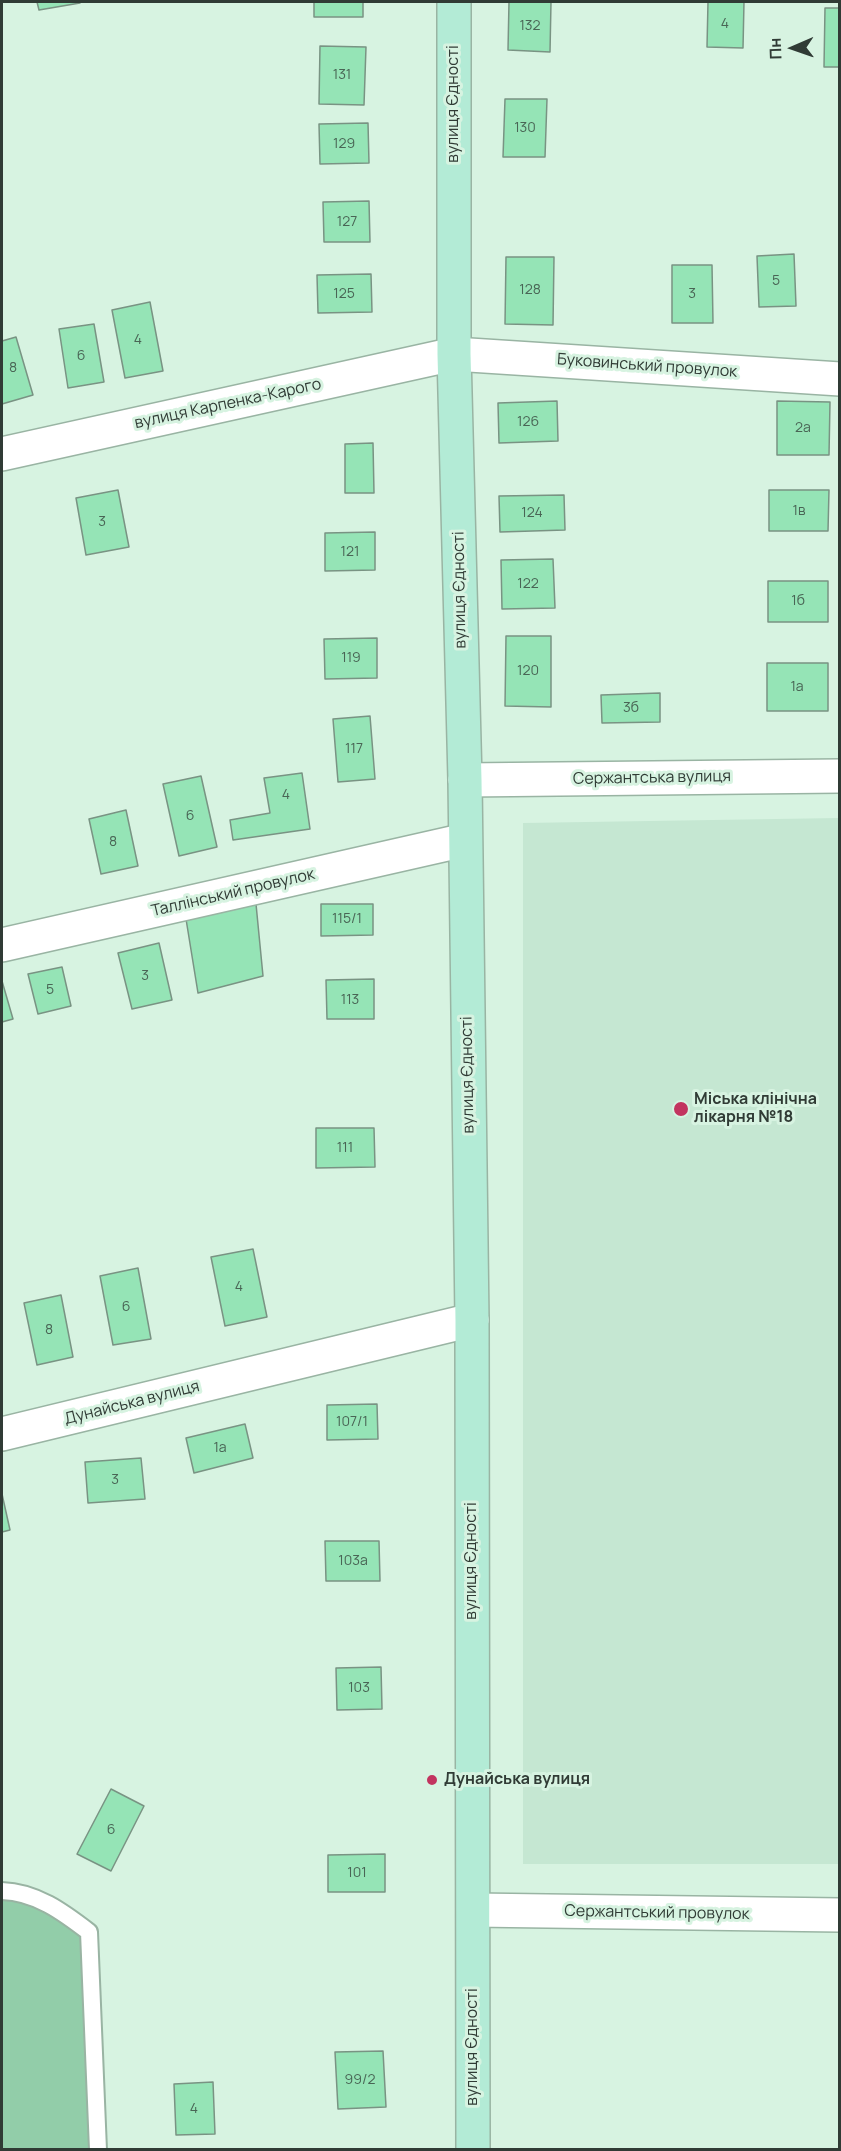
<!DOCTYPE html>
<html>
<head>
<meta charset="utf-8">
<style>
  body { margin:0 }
  #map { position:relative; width:841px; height:2151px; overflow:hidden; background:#d7f3e1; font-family:Manrope,sans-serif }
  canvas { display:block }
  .frame { position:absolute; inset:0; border:3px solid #303b35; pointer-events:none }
  .north { position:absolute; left:763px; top:18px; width:60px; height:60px; -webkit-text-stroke:4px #d7f3e1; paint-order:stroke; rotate:268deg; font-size:16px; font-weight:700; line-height:24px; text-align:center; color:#303b35 }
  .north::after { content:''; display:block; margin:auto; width:21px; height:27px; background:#303b35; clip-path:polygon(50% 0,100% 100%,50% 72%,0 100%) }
</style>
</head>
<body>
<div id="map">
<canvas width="841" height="2151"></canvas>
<div class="frame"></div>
<div class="north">Пн</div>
</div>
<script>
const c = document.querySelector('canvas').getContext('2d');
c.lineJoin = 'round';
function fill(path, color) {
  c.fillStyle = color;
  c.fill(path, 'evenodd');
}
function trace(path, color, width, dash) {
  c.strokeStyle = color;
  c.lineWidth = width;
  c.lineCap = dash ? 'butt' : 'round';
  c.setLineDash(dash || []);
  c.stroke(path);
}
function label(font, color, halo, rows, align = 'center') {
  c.font = font + ' Manrope,sans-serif';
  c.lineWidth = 6;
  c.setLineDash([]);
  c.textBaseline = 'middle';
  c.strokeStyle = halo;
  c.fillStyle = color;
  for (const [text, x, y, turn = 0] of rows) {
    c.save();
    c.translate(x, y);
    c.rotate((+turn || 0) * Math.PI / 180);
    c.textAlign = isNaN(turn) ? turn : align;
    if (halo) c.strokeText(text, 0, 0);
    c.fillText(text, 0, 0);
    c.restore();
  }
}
fill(new Path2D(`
  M 839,818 L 839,1864 L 523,1864 L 523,823 Z`), '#c5e7d2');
fill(new Path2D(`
  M 2,1891 L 89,1932 L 98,2149 L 2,2150 Z`), '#92cda9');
const building = new Path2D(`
  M 37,2 L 80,2 L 80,3 L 39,10 Z
  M 314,2 L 363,2 L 363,17 L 314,17 Z
  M 509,2 L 551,2 L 550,52 L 508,50 Z
  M 708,2 L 744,2 L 743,48 L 707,47 Z
  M 825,8 L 840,8 L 840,67 L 824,67 Z
  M 320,46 L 366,47 L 364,105 L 319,104 Z
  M 505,99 L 547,99 L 545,157 L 503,157 Z
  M 368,123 L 369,163 L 320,164 L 319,124 Z
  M 369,201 L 370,242 L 324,242 L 323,202 Z
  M 794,254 L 796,306 L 759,307 L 757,256 Z
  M 506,257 L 554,257 L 553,325 L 505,324 Z
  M 672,265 L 712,265 L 713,323 L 672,323 Z
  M 371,274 L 372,312 L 318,313 L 317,275 Z
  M 150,302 L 163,371 L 125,378 L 112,310 Z
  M 94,324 L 104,382 L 68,388 L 59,329 Z
  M 16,337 L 33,395 L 2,404 L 2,341 Z
  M 557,401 L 558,441 L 499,443 L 498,403 Z
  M 777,401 L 830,402 L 829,455 L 777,455 Z
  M 373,443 L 374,493 L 345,493 L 345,444 Z
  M 118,490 L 129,547 L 86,555 L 76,498 Z
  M 769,490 L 829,490 L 828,531 L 769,531 Z
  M 564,495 L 565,530 L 500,532 L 499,496 Z
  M 375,532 L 375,570 L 325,571 L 325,533 Z
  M 553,559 L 555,608 L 502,609 L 501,560 Z
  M 768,581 L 828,581 L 828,622 L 768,622 Z
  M 506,636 L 551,636 L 551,707 L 505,706 Z
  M 377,638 L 377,678 L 325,679 L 324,639 Z
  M 767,663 L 828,663 L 828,711 L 767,711 Z
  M 660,693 L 660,722 L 602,723 L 601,695 Z
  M 370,716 L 375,779 L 338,782 L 333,719 Z
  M 302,773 L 310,829 L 233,840 L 230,820 L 270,813 L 264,778 Z
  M 201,776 L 217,847 L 179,856 L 163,784 Z
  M 126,810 L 138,866 L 101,874 L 89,819 Z
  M 256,904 L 263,976 L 198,993 L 186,919 Z
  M 321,904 L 373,904 L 373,935 L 321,936 Z
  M 159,943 L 172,1000 L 132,1009 L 118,953 Z
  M 62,967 L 71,1006 L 38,1014 L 28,974 Z
  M 374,979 L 374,1019 L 327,1019 L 326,980 Z
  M 2,981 L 13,1019 L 2,1022 Z
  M 316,1128 L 374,1128 L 375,1167 L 316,1168 Z
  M 253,1249 L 267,1317 L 225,1326 L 211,1257 Z
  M 138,1268 L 151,1339 L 113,1345 L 100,1276 Z
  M 61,1295 L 73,1357 L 37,1365 L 24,1303 Z
  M 377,1404 L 378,1439 L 327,1440 L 327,1405 Z
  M 245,1424 L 253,1458 L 194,1473 L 186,1438 Z
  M 141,1458 L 145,1499 L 88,1503 L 85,1462 Z
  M 2,1494 L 10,1530 L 2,1532 Z
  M 325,1541 L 379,1541 L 380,1581 L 326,1581 Z
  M 381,1667 L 382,1709 L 337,1710 L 336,1668 Z
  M 111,1789 L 144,1806 L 111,1871 L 77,1854 Z
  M 385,1854 L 385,1892 L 328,1892 L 328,1855 Z
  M 383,2051 L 386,2107 L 338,2109 L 335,2052 Z
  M 213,2082 L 215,2134 L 176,2135 L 174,2084 Z`);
fill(building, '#95e4b6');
trace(building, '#799383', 1.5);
const lane = new Path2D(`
  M 2,1891 C 36,1892 63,1912 89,1932 L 98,2150`);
const street = new Path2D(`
  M 2,454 L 454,354 L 840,379
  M 465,780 L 840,776
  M 2,945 L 465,840
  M 2,1434 L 472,1320
  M 474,1910 L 840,1915`);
const secondary = new Path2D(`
  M 454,2 L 454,354 L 465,780 L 472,1320 L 473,2150`);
trace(lane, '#99b4a3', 20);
trace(street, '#99b4a3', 36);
trace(secondary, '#99b4a3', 36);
trace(lane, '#fff', 16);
trace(street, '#fff', 33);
trace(secondary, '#b3ebd6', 33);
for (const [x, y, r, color] of [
  [681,1109,8,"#c2345f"],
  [432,1780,6,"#c2345f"]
]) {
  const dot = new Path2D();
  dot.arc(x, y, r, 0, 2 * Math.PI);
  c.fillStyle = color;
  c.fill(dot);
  trace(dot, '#d7f3e1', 2);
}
label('14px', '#496555', null, [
  ["4",725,24],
  ["132",530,26],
  ["131",342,75],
  ["130",525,128],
  ["129",344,144],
  ["127",347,222],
  ["5",776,281],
  ["128",530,290],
  ["125",344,294],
  ["3",692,294],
  ["4",138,340],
  ["6",81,356],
  ["8",13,368],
  ["126",528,422],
  ["2а",803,428],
  ["1в",799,511],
  ["124",532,513],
  ["3",102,522],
  ["121",350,552],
  ["122",528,584],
  ["1б",798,601],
  ["119",351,658],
  ["120",528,671],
  ["1а",797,687],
  ["3б",631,708],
  ["117",354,749],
  ["4",286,795],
  ["6",190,816],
  ["8",113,842],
  ["115/1",347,919],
  ["3",145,976],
  ["5",50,990],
  ["113",350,1000],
  ["111",345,1148],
  ["4",239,1287],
  ["6",126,1307],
  ["8",49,1330],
  ["107/1",352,1422],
  ["1а",220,1448],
  ["3",115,1480],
  ["103а",353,1561],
  ["103",359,1688],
  ["6",111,1830],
  ["101",357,1873],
  ["99/2",360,2080],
  ["4",194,2109]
]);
label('16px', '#303b35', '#d7f3e1', [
  ["вулиця Єдності",454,104,-90],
  ["Буковинський провулок",647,366,4],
  ["вулиця Карпенка-Карого",228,404,-12],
  ["вулиця Єдності",460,590,-91],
  ["Сержантська вулиця",652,778,-1],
  ["Таллінський провулок",233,893,-13],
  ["вулиця Єдності",468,1075,-91],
  ["Дунайська вулиця",132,1403,-14],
  ["вулиця Єдності",472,1561,-90],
  ["Сержантський провулок",657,1913,1],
  ["вулиця Єдності",473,2047,-90]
]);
label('bold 16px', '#303b35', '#d7f3e1', [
  ["Міська клінічна",694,1100],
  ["лікарня №18",694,1118],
  ["Дунайська вулиця",444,1780]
], 'left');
</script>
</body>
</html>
